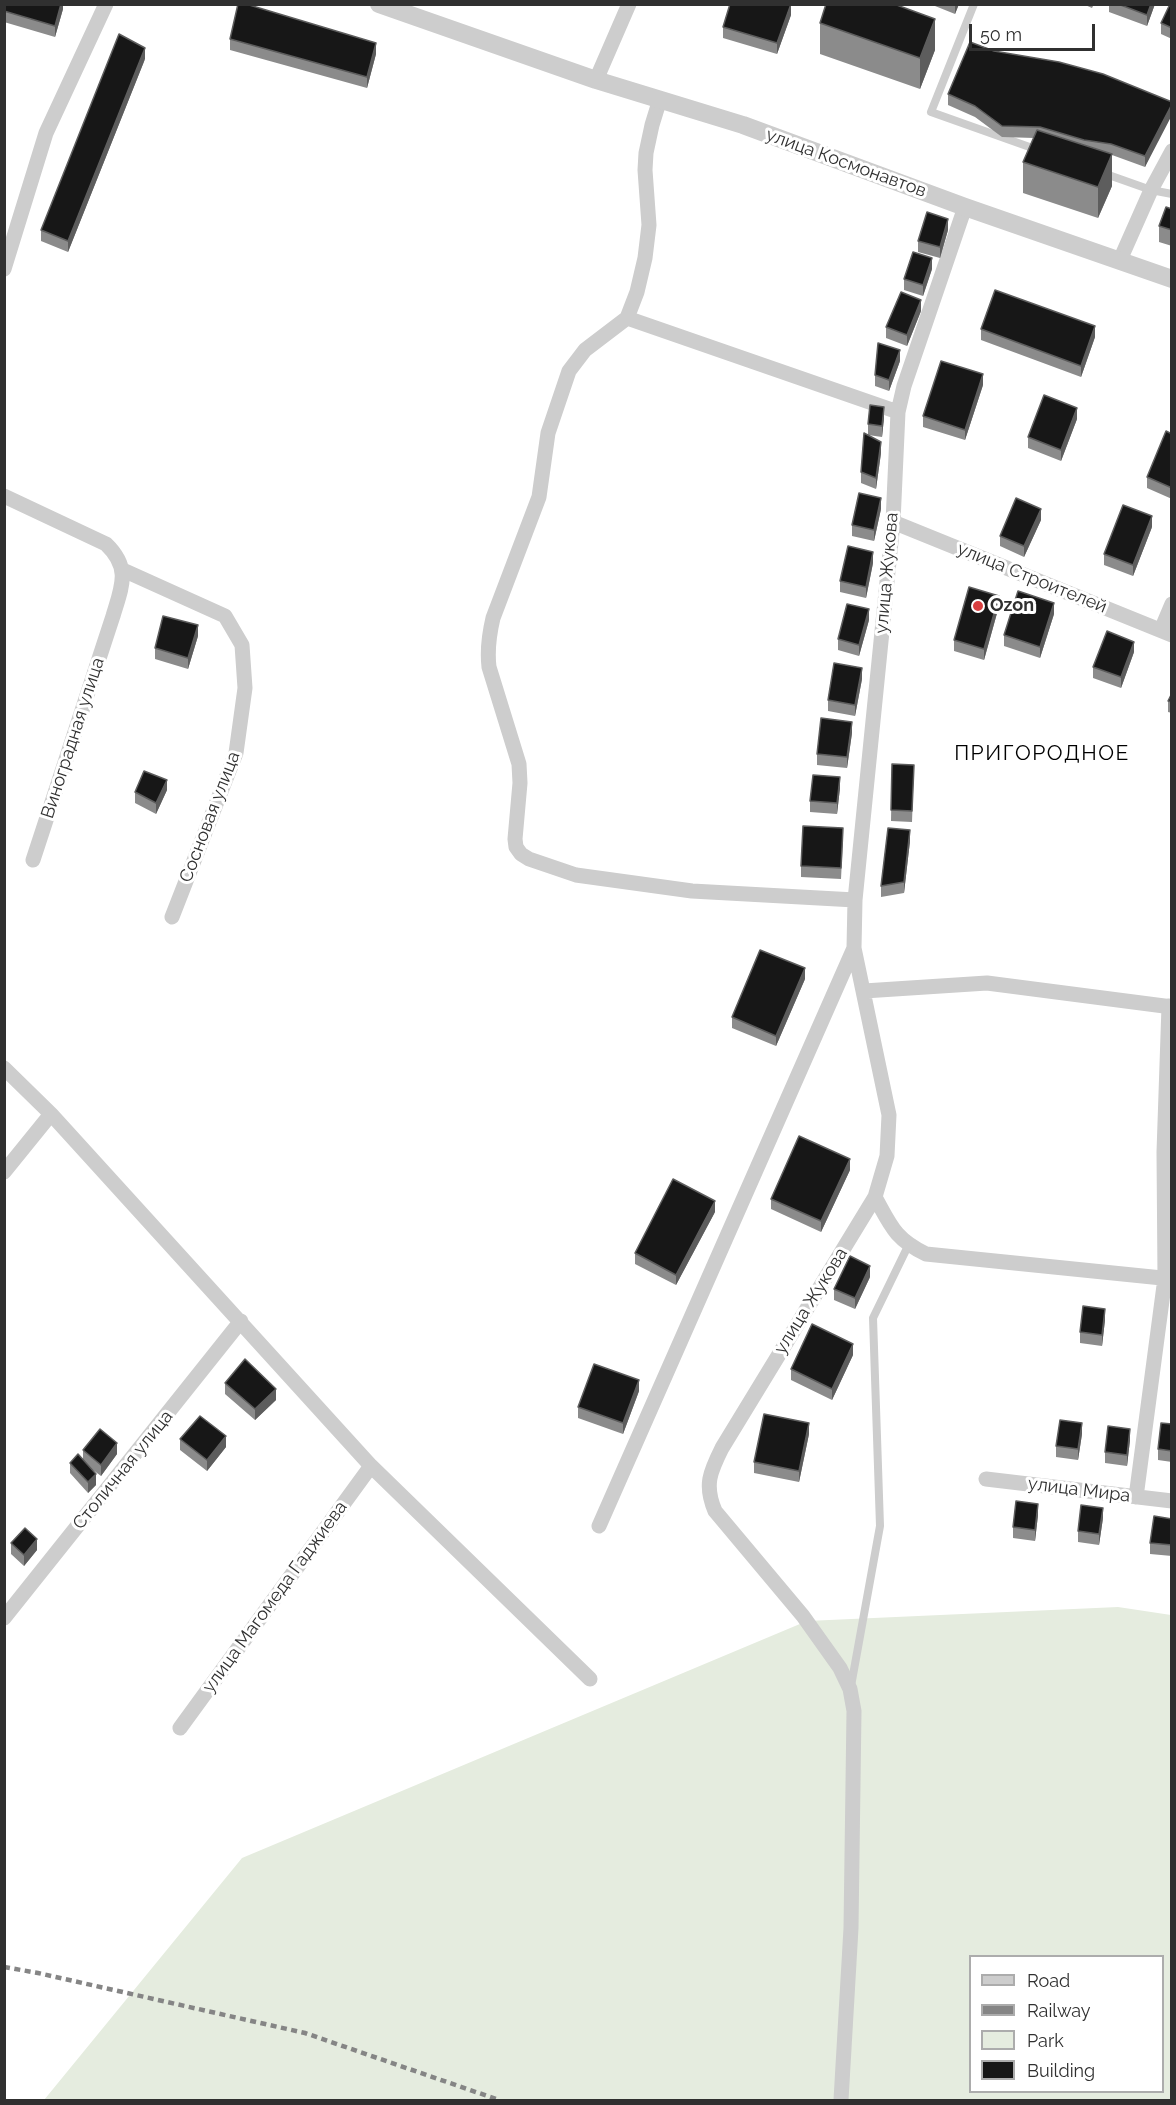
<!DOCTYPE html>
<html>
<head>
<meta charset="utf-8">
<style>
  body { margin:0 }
  #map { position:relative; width:1176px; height:2105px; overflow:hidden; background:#fff; font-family:Raleway,sans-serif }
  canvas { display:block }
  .frame { position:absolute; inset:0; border:6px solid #303030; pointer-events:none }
  .legend { position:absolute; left:969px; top:1955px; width:195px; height:138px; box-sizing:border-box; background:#fff; border:2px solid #acacac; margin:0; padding:8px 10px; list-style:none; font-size:18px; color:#303030 }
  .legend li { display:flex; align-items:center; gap:12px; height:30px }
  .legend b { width:30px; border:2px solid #acacac }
  .scale { position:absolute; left:969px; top:24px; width:126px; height:27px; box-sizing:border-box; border:3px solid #303030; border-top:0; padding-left:8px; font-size:18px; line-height:21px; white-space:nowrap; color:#303030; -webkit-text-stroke:4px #fff; paint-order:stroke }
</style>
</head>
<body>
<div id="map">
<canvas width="1176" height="2105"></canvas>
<div class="frame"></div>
<ul class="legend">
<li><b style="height:8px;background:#cdcdcd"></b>Road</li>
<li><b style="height:8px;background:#858585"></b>Railway</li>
<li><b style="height:16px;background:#e5ecdf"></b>Park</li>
<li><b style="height:16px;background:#171717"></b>Building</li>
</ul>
<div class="scale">50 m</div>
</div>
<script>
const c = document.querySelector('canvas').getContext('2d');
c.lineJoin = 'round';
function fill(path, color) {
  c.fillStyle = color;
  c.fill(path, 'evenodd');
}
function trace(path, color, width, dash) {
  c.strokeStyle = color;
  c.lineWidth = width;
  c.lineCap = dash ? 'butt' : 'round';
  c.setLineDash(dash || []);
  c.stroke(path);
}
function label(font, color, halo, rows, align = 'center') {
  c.font = font + ' Raleway,sans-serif';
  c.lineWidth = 6;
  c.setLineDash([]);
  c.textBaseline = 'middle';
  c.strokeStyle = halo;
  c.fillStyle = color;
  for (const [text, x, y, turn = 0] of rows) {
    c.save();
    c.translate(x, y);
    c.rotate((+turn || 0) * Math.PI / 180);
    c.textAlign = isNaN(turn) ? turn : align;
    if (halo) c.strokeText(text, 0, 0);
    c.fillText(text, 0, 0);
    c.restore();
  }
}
fill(new Path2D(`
  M 1118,1607 L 1171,1615 L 1171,2100 L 44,2100 L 242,1858 L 807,1621 ZM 970,1956 L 1162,1956 L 1162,2092 L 970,2092 Z`), '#e5ecdf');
trace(new Path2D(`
  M 974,4 L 931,112 L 1038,150
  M 1103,173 L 1151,190 L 1172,194
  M 851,1686 L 880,1526 L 873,1318 L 908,1246`), '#cdcdcd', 8);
trace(new Path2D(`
  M 596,80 L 629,4
  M 660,99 L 652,125 L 646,153 L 645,170 L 649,225 L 645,258 L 637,292 L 627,318 L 585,350 L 569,371 L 548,433 L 539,497 L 493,618 C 489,635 487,650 489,667 L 519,764 L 520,783 L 515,839 L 516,847 L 521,854 L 529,859 L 576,875 L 692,891 L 855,900
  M 1120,260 L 1151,190 L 1172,151
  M 4,269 L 46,133 L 106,4
  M 627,318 L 898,412
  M 4,496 L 106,544 C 131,568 122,586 113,616 L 33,860
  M 893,522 L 1172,635
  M 123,570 L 225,616 L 242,645 L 245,688 L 236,753 L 172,917
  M 1161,630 L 1172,604
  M 864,991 L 987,983 L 1172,1007
  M 4,1068 L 51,1114 L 371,1466 L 590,1679
  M 4,1172 L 51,1114
  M 875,1197 C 891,1226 895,1239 926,1254 L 1172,1279
  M 986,1479 L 1172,1501
  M 1136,1497 L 1165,1278 L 1164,1152 L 1169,1006
  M 599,1526 L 854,948
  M 4,1618 L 241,1321
  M 180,1728 L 371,1466
  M 841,2100 L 851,1928 L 854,1711 L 850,1689 L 840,1668 L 803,1616 L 715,1511 C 704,1485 710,1472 722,1448 L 875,1197 L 887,1156 L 889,1115 L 854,948 L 855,900 L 893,522 L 898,412 L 904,386 L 965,207`), '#cdcdcd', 15);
trace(new Path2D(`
  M 379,4 L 596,80 L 743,125 L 965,207 L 1172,279`), '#cdcdcd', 18);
trace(new Path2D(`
  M 4,1967 L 38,1973 L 305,2033 L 499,2100`), '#858585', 4.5, [6, 4.5]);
fill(new Path2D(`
  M 4,4 L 63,4 L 63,9 L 55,37 L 4,22 Z
  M 930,4 L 959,4 L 955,14 Z
  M 1083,4 L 1094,4 L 1092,8 Z
  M 1109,4 L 1155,4 L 1147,26 L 1109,12 Z
  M 1172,4 L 1172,39 L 1161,34 L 1161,23 Z
  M 791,15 L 777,54 L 723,38 L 723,27 Z
  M 820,23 L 935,50 L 920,89 L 820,54 Z
  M 230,39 L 376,54 L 367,88 L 230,50 Z
  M 994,51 L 1172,102 L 1145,167 L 1112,155 L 1112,186 L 1098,218 L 1023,193 L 1023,162 L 1034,138 L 1002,137 L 975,117 L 948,105 L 948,94 Z
  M 145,59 L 68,252 L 41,241 L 41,230 Z
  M 1172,209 L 1172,246 L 1159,242 L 1159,226 Z
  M 948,230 L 940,258 L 918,252 L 918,241 Z
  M 932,269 L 923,296 L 904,290 L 904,279 Z
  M 921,311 L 907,346 L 886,338 L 886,327 Z
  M 981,329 L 1095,337 L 1081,377 L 981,340 Z
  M 900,361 L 889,391 L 875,386 L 875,375 Z
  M 983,385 L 965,440 L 923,427 L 923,416 Z
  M 884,418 L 882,437 L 868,435 L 868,424 Z
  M 1077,419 L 1061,461 L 1028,448 L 1028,437 Z
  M 1172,434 L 1172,499 L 1147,488 L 1147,477 Z
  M 881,453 L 876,489 L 861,483 L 861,472 Z
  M 881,509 L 874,541 L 852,536 L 852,525 Z
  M 1041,520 L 1024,557 L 1000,546 L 1000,536 Z
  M 1152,527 L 1133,576 L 1104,565 L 1104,554 Z
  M 873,563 L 866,598 L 840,592 L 840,581 Z
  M 999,606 L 984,660 L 954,651 L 954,640 Z
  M 1054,614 L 1040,658 L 1004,646 L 1004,635 Z
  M 869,620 L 859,656 L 838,650 L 838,639 Z
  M 198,636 L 188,669 L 155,659 L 155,648 Z
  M 1134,652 L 1121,688 L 1093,678 L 1093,667 Z
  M 862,679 L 855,716 L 828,711 L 828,700 Z
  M 1172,693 L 1172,713 L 1168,712 L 1168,701 Z
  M 852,733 L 847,768 L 817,765 L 817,754 Z
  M 892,764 L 914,765 L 912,822 L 891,821 Z
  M 840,788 L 837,814 L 810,812 L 810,801 Z
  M 167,790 L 156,814 L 135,803 L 135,792 Z
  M 843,839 L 841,879 L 801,877 L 801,866 Z
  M 910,841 L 904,893 L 881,897 L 881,886 Z
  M 805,979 L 776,1046 L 732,1028 L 732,1017 Z
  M 850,1170 L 821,1232 L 771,1209 L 771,1199 Z
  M 715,1212 L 676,1285 L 635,1264 L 635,1253 Z
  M 870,1277 L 855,1309 L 834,1300 L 834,1289 Z
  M 1105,1320 L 1102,1346 L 1080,1343 L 1080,1332 Z
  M 853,1355 L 832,1400 L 791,1380 L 791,1369 Z
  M 225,1383 L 276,1400 L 255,1420 L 225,1394 Z
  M 639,1391 L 623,1434 L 578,1418 L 578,1407 Z
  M 1172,1424 L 1172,1462 L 1158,1460 L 1158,1449 Z
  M 809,1434 L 799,1482 L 754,1473 L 754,1462 Z
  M 1082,1434 L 1078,1460 L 1056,1457 L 1056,1446 Z
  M 180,1439 L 226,1447 L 207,1471 L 180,1450 Z
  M 1130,1440 L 1127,1466 L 1105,1463 L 1105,1452 Z
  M 83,1450 L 117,1454 L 101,1476 L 89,1467 L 96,1485 L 88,1493 L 70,1473 L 70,1463 L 83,1460 Z
  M 1038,1515 L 1035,1541 L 1013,1538 L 1013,1527 Z
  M 1103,1518 L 1099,1545 L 1078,1542 L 1078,1531 Z
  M 1172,1519 L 1172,1556 L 1150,1554 L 1150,1543 Z
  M 11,1543 L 37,1550 L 24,1566 L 11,1554 Z`), '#8b8b8b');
fill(new Path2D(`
  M 61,4 L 63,4 L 63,9 L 55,37 L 55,26 Z
  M 791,4 L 791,15 L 777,54 L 777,43 Z
  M 955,4 L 959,4 L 955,14 Z
  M 1151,4 L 1155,4 L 1147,26 L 1147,15 Z
  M 935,19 L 935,50 L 920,89 L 920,58 Z
  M 376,43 L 376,54 L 367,88 L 367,77 Z
  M 145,48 L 145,59 L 68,252 L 68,241 Z
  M 1172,104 L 1172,115 L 1145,167 L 1145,156 Z
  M 1112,154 L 1112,186 L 1098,218 L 1098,187 Z
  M 948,219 L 948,230 L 940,258 L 940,247 Z
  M 932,258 L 932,269 L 923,296 L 923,285 Z
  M 921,300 L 921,311 L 907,346 L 907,335 Z
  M 1095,326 L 1095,337 L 1081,377 L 1081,366 Z
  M 900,350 L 900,361 L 889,391 L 889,380 Z
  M 983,374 L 983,385 L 965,440 L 965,430 Z
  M 884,407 L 884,418 L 882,437 L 882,426 Z
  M 1077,408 L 1077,419 L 1061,461 L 1061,450 Z
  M 881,442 L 881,453 L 876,489 L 876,478 Z
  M 881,498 L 881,509 L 874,541 L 874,530 Z
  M 1041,509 L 1041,520 L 1024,557 L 1024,546 Z
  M 1152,516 L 1152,527 L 1133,576 L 1133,565 Z
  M 873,552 L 873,563 L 866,598 L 866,587 Z
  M 999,596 L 999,606 L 984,660 L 984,649 Z
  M 1054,603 L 1054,614 L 1040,658 L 1040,647 Z
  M 869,609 L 869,620 L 859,656 L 859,645 Z
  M 198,625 L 198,636 L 188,669 L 188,658 Z
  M 1134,642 L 1134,652 L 1121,688 L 1121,677 Z
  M 862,668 L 862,679 L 855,716 L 855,705 Z
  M 852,722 L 852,733 L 847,768 L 847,757 Z
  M 840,777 L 840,788 L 837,814 L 837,803 Z
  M 167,780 L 167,790 L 156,814 L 156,803 Z
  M 910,830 L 910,841 L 904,893 L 904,882 Z
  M 805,968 L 805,979 L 776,1046 L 776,1036 Z
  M 850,1159 L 850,1170 L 821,1232 L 821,1221 Z
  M 715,1201 L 715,1212 L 676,1285 L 676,1275 Z
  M 870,1266 L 870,1277 L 855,1309 L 855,1298 Z
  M 1105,1309 L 1105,1320 L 1102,1346 L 1102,1335 Z
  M 853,1344 L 853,1355 L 832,1400 L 832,1389 Z
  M 639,1380 L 639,1391 L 623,1434 L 623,1423 Z
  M 276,1389 L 276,1400 L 255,1420 L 255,1409 Z
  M 809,1423 L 809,1434 L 799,1482 L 799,1471 Z
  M 1082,1423 L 1082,1434 L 1078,1460 L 1078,1449 Z
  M 1130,1429 L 1130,1440 L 1127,1466 L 1127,1455 Z
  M 226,1436 L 226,1447 L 207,1471 L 207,1460 Z
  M 117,1443 L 117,1454 L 101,1476 L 101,1465 Z
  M 96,1474 L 96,1485 L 88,1493 L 88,1482 Z
  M 1038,1504 L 1038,1515 L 1035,1541 L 1035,1530 Z
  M 1103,1508 L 1103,1518 L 1099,1545 L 1099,1534 Z
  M 37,1539 L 37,1550 L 24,1566 L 24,1555 Z`), '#5d5d5d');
const building = new Path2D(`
  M 4,4 L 61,4 L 55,26 L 4,11 Z
  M 238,4 L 246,4 L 376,43 L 367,77 L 230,39 Z
  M 730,4 L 791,4 L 777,43 L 723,27 Z
  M 826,4 L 894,4 L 935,19 L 920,58 L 820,23 Z
  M 1118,4 L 1151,4 L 1147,15 Z
  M 1170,4 L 1172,4 L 1172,28 L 1161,23 Z
  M 119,34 L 145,48 L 68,241 L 41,230 Z
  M 970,42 L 994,51 L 1059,62 L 1103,74 L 1172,102 L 1172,104 L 1145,156 L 1111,144 L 1084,140 L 1040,127 L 1002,126 L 975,106 L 948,94 Z
  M 1037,130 L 1112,154 L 1098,187 L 1023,162 Z
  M 1166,207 L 1172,209 L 1172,230 L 1159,226 Z
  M 927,212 L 948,219 L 940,247 L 918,241 Z
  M 913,252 L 932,258 L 923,285 L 904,279 Z
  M 995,290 L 1095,326 L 1081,366 L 981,329 Z
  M 901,292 L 921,300 L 907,335 L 886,327 Z
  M 878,343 L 900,350 L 889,380 L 875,375 Z
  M 941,361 L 983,374 L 965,430 L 923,416 Z
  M 1044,395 L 1077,408 L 1061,450 L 1028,437 Z
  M 870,405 L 884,407 L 882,426 L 868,424 Z
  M 1166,431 L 1172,434 L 1172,488 L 1147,477 Z
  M 864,433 L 881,442 L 876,478 L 861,472 Z
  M 859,493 L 881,498 L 874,530 L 852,525 Z
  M 1016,498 L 1041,509 L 1024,546 L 1000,536 Z
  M 1123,505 L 1152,516 L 1133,565 L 1104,554 Z
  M 848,546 L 873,552 L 866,587 L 840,581 Z
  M 969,587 L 999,596 L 984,649 L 954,640 Z
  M 1018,591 L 1054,603 L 1040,647 L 1004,635 Z
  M 847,604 L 869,609 L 859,645 L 838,639 Z
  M 163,616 L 198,625 L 188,658 L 155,648 Z
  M 1107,631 L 1134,642 L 1121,677 L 1093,667 Z
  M 834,663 L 862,668 L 855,705 L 828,700 Z
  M 1172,693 L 1172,702 L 1168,701 Z
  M 821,718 L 852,722 L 847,757 L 817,754 Z
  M 892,764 L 914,765 L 912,811 L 891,810 Z
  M 144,771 L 167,780 L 156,803 L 135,792 Z
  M 813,775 L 840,777 L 837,803 L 810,801 Z
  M 803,826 L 843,828 L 841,868 L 801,866 Z
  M 888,828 L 910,830 L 904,882 L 881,886 Z
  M 760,950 L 805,968 L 776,1036 L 732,1017 Z
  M 799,1136 L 850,1159 L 821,1221 L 771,1199 Z
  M 673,1179 L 715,1201 L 676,1275 L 635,1253 Z
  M 850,1256 L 870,1266 L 855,1298 L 834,1289 Z
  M 1083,1306 L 1105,1309 L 1102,1335 L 1080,1332 Z
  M 812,1324 L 853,1344 L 832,1389 L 791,1369 Z
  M 245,1359 L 276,1389 L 255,1409 L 225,1383 Z
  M 594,1364 L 639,1380 L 623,1423 L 578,1407 Z
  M 764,1414 L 809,1423 L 799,1471 L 754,1462 Z
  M 200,1416 L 226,1436 L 207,1460 L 180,1439 Z
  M 1060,1420 L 1082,1423 L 1078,1449 L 1056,1446 Z
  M 1161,1423 L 1172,1424 L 1172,1451 L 1158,1449 Z
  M 1108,1426 L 1130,1429 L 1127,1455 L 1105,1452 Z
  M 100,1429 L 117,1443 L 101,1465 L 83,1450 Z
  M 78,1454 L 96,1474 L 88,1482 L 70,1463 Z
  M 1016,1501 L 1038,1504 L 1035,1530 L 1013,1527 Z
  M 1081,1505 L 1103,1508 L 1099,1534 L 1078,1531 Z
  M 1154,1516 L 1172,1519 L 1172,1545 L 1150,1543 Z
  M 25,1528 L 37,1539 L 24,1555 L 11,1543 Z`);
fill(building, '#171717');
trace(building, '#5d5d5d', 1.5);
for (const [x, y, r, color] of [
  [978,606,6,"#d93f40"]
]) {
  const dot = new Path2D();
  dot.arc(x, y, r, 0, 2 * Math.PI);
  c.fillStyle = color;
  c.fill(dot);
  trace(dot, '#fff', 2);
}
label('18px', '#303030', '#fff', [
  ["улица Космонавтов",846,163,20],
  ["улица Жукова",887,573,-85],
  ["улица Строителей",1032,578,22],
  ["Виноградная улица",73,738,-72],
  ["Сосновая улица",210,817,-69],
  ["улица Жукова",811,1301,-58],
  ["Столичная улица",123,1470,-51],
  ["улица Мира",1079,1490,7],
  ["улица Магомеда Гаджиева",275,1597,-54]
]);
label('bold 18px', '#303030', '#fff', [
  ["Ozon",990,606]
], 'left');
c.letterSpacing = '1.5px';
label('21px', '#000', '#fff', [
  ["ПРИГОРОДНОЕ",1042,754]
]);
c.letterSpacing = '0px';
</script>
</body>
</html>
